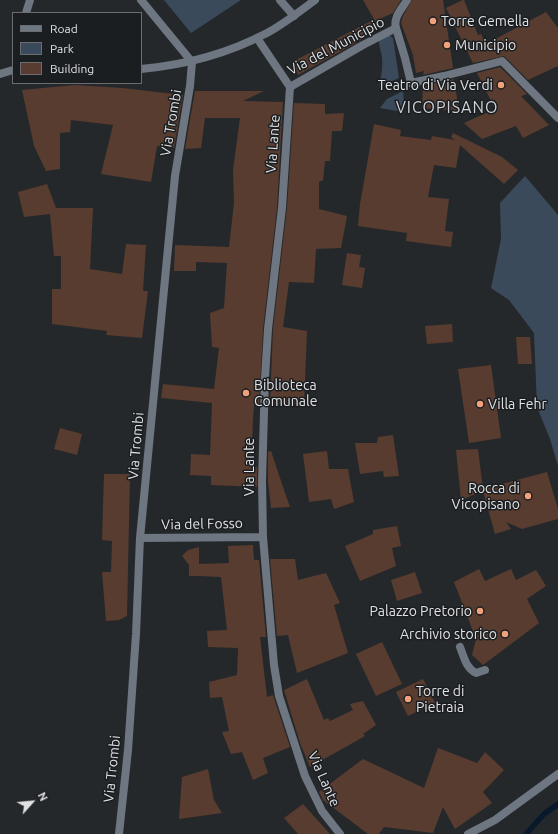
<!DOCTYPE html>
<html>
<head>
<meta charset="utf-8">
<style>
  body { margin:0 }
  #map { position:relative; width:558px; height:834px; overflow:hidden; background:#25282b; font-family:Ubuntu,sans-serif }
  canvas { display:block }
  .legend { position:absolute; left:12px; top:12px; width:130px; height:72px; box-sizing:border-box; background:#1b1e21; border:1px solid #6a6c6f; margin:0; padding:5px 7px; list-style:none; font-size:12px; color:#e0e2e4 }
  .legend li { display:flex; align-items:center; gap:8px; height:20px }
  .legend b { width:20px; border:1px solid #6a6c6f }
  .north { position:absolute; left:12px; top:782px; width:40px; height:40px; -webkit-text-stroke:3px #1b1e21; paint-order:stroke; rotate:63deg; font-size:11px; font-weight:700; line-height:16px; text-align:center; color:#e0e2e4 }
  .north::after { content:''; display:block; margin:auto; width:14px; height:18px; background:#e0e2e4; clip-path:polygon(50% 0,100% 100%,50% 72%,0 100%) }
</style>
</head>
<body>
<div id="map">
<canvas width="558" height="834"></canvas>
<ul class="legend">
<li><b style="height:5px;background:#6d7681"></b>Road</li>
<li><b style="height:11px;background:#3b4a5b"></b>Park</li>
<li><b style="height:11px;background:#583c2f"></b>Building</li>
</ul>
<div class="north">N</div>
</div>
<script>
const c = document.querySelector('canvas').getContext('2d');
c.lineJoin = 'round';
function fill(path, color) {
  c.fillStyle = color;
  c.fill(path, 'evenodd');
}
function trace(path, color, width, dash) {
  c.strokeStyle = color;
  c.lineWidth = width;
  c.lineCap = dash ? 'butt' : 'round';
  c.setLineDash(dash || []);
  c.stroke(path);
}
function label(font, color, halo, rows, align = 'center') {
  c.font = font + ' Ubuntu,sans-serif';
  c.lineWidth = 3;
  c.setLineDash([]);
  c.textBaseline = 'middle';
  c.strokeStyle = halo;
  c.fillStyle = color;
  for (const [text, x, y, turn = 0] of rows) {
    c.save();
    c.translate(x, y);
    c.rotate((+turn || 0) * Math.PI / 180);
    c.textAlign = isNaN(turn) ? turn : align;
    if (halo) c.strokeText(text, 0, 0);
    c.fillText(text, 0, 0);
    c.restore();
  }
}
fill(new Path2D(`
  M 164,0 L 241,0 L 191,33 Z
  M 389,35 L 393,38 L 399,78 L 379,87 C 381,77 383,68 382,57 C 381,51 379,47 379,41 Z
  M 403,91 L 404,103 L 403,112 L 380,108 L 387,99 Z
  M 525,176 L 558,215 L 558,466 L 550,439 L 537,407 L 534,333 L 509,300 L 491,288 L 501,239 L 500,203 Z`), '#3b4a5b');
trace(new Path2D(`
  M 526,834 L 544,814 L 558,804`), '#08192c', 5.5);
fill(new Path2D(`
  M 363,0 L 401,0 L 393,13 L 375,21 Z
  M 412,0 L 443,0 L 453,68 L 423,75 L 424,71 L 416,73 L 413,55 L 401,23 L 403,16 Z
  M 463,0 L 464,0 L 478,35 L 481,34 L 486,44 L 546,12 L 558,28 L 558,66 L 528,80 L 504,56 L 473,63 L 446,8 Z
  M 371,21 L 376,30 L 354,44 L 298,75 L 292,62 Z
  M 500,67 L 527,94 L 521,96 L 549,125 L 523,138 L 516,126 L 482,139 L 464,123 L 495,109 L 477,73 Z
  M 454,79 L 459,111 L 422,108 L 423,86 Z
  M 75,85 L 122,88 L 183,95 L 174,148 L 157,146 L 151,182 L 101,174 L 113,125 L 71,120 L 70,132 L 60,133 L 60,169 L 46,171 L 34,146 L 22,90 Z
  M 195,91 L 264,91 L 243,101 L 283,102 L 277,208 L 263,329 L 259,405 L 254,405 L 253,420 L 251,468 L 257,467 L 257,487 L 211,485 L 211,476 L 190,475 L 191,454 L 210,455 L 212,403 L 161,398 L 163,384 L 214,389 L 219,348 L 212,347 L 210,313 L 224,308 L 227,263 L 196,262 L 196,271 L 174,271 L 175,245 L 229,247 L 234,203 L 233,170 L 240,118 L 205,118 L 201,148 L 185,149 Z
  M 294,103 L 325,104 L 325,114 L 344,113 L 342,131 L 332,131 L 330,161 L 325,161 L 323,180 L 319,182 L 319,209 L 347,216 L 341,248 L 316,249 L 314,283 L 289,282 L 283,327 L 307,331 L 304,405 L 270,405 L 273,329 L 287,208 Z
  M 374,124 L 401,130 L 400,136 L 431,140 L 432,136 L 455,140 L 451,137 L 453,133 L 502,157 L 518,170 L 504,184 L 460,145 L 456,168 L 434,165 L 428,197 L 449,199 L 445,231 L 453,232 L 451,247 L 406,241 L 407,233 L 358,226 L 360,204 Z
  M 47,184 L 56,208 L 93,208 L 90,269 L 122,274 L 126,244 L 146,245 L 143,291 L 148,291 L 142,338 L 106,335 L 107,331 L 52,324 L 52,289 L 61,289 L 61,256 L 54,256 L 50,214 L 24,217 L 18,192 Z
  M 347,253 L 361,255 L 359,267 L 365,268 L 362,288 L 342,285 Z
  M 452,324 L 453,342 L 427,344 L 425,326 Z
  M 516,337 L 530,337 L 532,364 L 518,364 Z
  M 491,365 L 501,438 L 469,443 L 458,369 Z
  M 60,428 L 82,434 L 77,455 L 54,449 Z
  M 393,435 L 399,476 L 384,477 L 383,471 L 360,474 L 355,443 L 377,443 L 378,437 Z
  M 478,449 L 483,489 L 547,472 L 558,509 L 558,519 L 522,529 L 506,522 L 511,529 L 495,534 L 483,491 L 461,500 L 456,450 Z
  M 271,451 L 283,487 L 290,507 L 271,508 L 268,481 L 268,452 Z
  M 327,451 L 329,469 L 348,469 L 354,502 L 334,509 L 331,499 L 309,502 L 303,454 Z
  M 104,474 L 130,474 L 127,616 L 119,620 L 106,621 L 102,572 L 111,572 L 112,541 L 102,540 Z
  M 397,526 L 401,546 L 392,548 L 396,566 L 360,581 L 345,546 L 373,534 L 373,530 Z
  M 253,545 L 254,560 L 259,560 L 266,637 L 260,637 L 267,697 L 273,695 L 290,747 L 263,758 L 268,773 L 253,780 L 242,752 L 231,754 L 222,732 L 229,731 L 222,697 L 210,698 L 209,682 L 237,675 L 238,648 L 208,647 L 207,631 L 227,630 L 221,577 L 199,576 L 199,577 L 198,576 L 189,576 L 189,565 L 182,556 L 188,550 L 199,547 L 199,564 L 229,563 L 228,546 Z
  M 270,559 L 295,559 L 298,580 L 326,573 L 340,603 L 334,605 L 348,653 L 297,673 L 288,635 L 277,636 Z
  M 479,569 L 485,581 L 511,569 L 516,580 L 536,570 L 546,586 L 527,599 L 539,623 L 483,665 L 472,655 L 476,639 L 454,582 Z
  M 415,572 L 422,593 L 397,601 L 391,580 Z
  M 382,642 L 402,684 L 376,696 L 356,654 Z
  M 307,679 L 324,720 L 328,718 L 330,721 L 353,710 L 350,704 L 363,701 L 376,725 L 363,734 L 365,736 L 310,767 L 300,743 L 284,690 Z
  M 423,679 L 435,703 L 408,716 L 396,692 Z
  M 438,748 L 477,763 L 485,752 L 504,770 L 483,792 L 492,803 L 455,829 L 443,807 L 433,833 L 384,827 L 379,834 L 368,834 L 323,800 L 319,792 L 363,759 L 424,788 Z
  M 208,769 L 214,800 L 222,813 L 179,819 L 182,777 Z
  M 303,804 L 330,834 L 298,834 L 284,818 Z`), '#583c2f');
trace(new Path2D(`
  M 396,28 C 393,17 402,9 407,0
  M 460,647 C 464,657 466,668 476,673 L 485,670`), '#6d7681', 8);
trace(new Path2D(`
  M 280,0 L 294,16
  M 26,13 L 30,0
  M 257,38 L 290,87
  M 290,87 L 282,208 L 268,329 L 265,378 L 262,481 L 263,537 L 274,665 L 279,696 L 305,776 L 322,811 L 340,834
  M 290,87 L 363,45 L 396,28 L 405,58 L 411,83 L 444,76 L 502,61 L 558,118
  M 140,538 L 263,537
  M 119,834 L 128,750 L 136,634 L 140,538 L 168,248 L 175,176 L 190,86 L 192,62 L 141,0
  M 468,834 L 495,820 L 558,774`), '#6d7681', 8);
trace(new Path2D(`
  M 141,69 C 185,65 227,54 267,33 C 284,24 299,12 315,0
  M 0,74 L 13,70`), '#6d7681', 8);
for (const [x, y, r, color] of [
  [433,21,4,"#f1a27b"],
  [447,45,4,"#f1a27b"],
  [501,85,4,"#f1a27b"],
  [246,393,4,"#f1a27b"],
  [480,404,4,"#f1a27b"],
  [528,496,4,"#f1a27b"],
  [480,611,4,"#f1a27b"],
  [505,634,4,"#f1a27b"],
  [408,699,4,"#f1a27b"]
]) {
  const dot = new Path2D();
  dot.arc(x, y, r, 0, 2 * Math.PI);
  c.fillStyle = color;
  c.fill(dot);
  trace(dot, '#1b1e21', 1.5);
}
label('14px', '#e0e2e4', '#1b1e21', [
  ["Torre Gemella",441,21],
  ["Municipio",455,45],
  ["Teatro di Via Verdi",493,85,"right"],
  ["Biblioteca",254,385],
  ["Comunale",254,401],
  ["Villa Fehr",488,404],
  ["Rocca di",520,488,"right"],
  ["Vicopisano",520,504,"right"],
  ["Palazzo Pretorio",472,611,"right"],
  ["Archivio storico",497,634,"right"],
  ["Torre di",416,691],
  ["Pietraia",416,707]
], 'left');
label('14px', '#e0e2e4', '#1b1e21', [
  ["Via del Municipio",336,46,-28],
  ["Via Trombi",171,123,-80],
  ["Via Lante",273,144,-86],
  ["Via Trombi",136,446,-85],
  ["Via Lante",249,467,-90],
  ["Via del Fosso",202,524,-1],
  ["Via Trombi",112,769,-84],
  ["Via Lante",324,779,66]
]);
c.letterSpacing = '1px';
label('16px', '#ced2d7', '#1b1e21', [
  ["VICOPISANO",447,108]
]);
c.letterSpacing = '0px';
</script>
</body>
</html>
